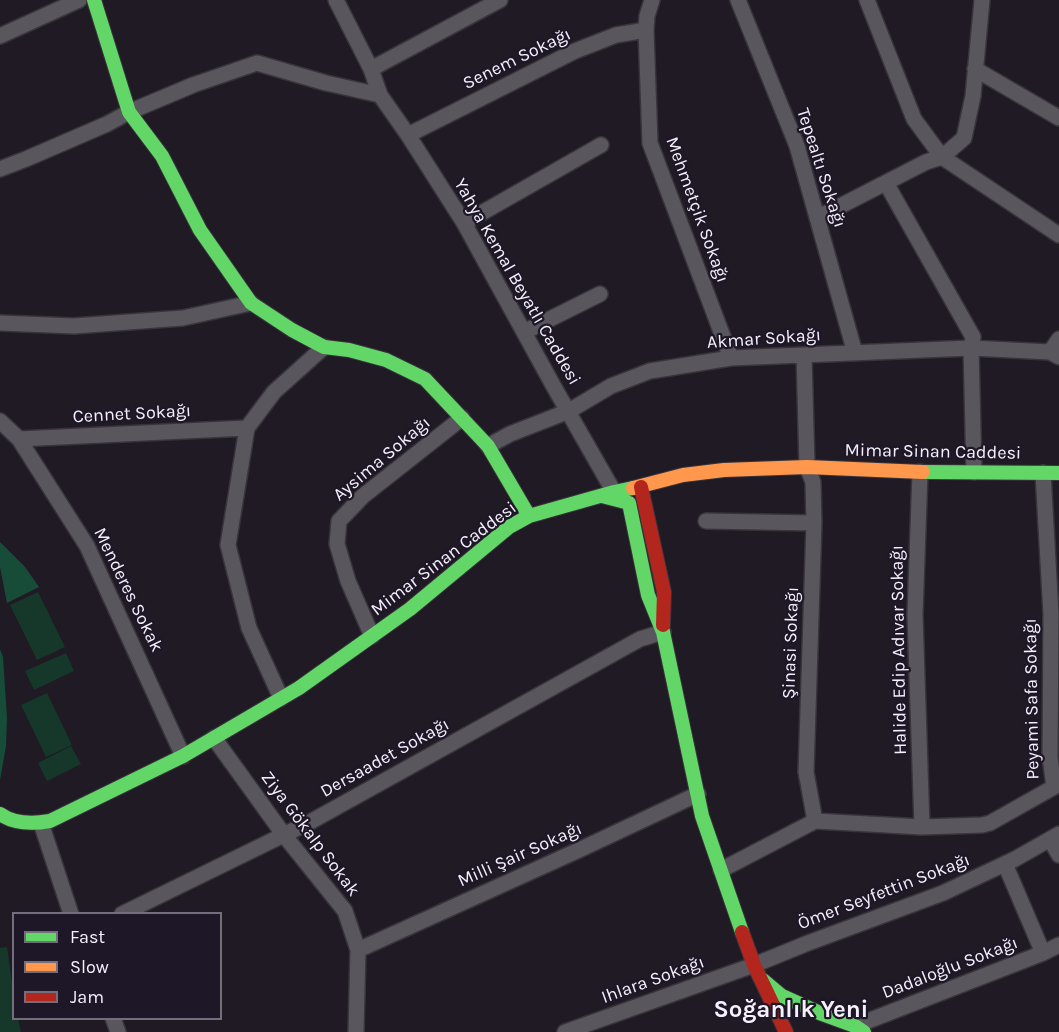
<!DOCTYPE html>
<html>
<head>
<meta charset="utf-8">
<style>
  body { margin:0 }
  #map { position:relative; width:1059px; height:1032px; overflow:hidden; background:#1f1a24; font-family:Karla,sans-serif }
  canvas { display:block }
  .legend { position:absolute; left:12px; top:912px; width:210px; height:108px; box-sizing:border-box; background:#1e1727; border:2px solid #746e7c; margin:0; padding:8px 10px; list-style:none; font-size:18px; color:#f5f0fc }
  .legend li { display:flex; align-items:center; gap:12px; height:30px }
  .legend b { width:30px; border:2px solid #746e7c }
</style>
</head>
<body>
<div id="map">
<canvas width="1059" height="1032"></canvas>
<ul class="legend">
<li><b style="height:8px;background:#63d668"></b>Fast</li>
<li><b style="height:8px;background:#ff974d"></b>Slow</li>
<li><b style="height:8px;background:#b3261e"></b>Jam</li>
</ul>
</div>
<script>
const c = document.querySelector('canvas').getContext('2d');
c.lineJoin = 'round';
function fill(path, color) {
  c.fillStyle = color;
  c.fill(path, 'evenodd');
}
function trace(path, color, width, dash) {
  c.strokeStyle = color;
  c.lineWidth = width;
  c.lineCap = dash ? 'butt' : 'round';
  c.setLineDash(dash || []);
  c.stroke(path);
}
function label(font, color, halo, rows, align = 'center') {
  c.font = font + ' Karla,sans-serif';
  c.lineWidth = 4.5;
  c.setLineDash([]);
  c.textBaseline = 'middle';
  c.strokeStyle = halo;
  c.fillStyle = color;
  for (const [text, x, y, turn = 0] of rows) {
    c.save();
    c.translate(x, y);
    c.rotate((+turn || 0) * Math.PI / 180);
    c.textAlign = isNaN(turn) ? turn : align;
    if (halo) c.strokeText(text, 0, 0);
    c.fillText(text, 0, 0);
    c.restore();
  }
}
fill(new Path2D(`
  M 38,592 L 65,647 L 37,660 L 10,605 Z
  M 66,653 L 74,671 L 34,690 L 25,671 Z
  M 47,693 L 72,745 L 46,757 L 21,705 Z
  M 71,746 L 81,764 L 47,781 L 38,763 Z
  M 7,947 L 13,989 L 14,1018 L 18,1019 L 21,1032 L 0,1032 L 0,948 Z`), '#15382b');
fill(new Path2D(`
  M 0,542 L 25,567 L 39,587 L 7,603 L 0,567 Z
  M 0,649 L 3,657 L 7,718 L 6,746 L 0,780 Z`), '#164c38');
const street = new Path2D(`
  M 336,0 L 371,69 L 380,95 L 408,135 L 464,223 L 554,387 L 614,492
  M 652,0 L 647,16 L 646,30 L 650,143 L 731,358
  M 738,0 L 797,146 L 855,353
  M 867,0 L 914,119 L 942,157 L 1059,235
  M 0,36 L 79,0
  M 371,69 L 500,0
  M 975,69 L 1059,118
  M 408,135 L 575,51 L 616,35 L 646,30
  M 0,169 L 26,159 L 107,124 L 129,112 L 193,85 L 257,63 L 326,83 L 380,95
  M 886,183 L 973,337 L 971,348 L 974,472
  M 817,218 L 926,162 L 942,157 L 964,138 L 973,96 L 982,0
  M 464,223 L 601,145
  M 0,323 L 74,326 L 183,318 L 251,303
  M 524,332 L 600,294
  M 1050,352 L 1059,339
  M 804,355 L 807,467 L 813,482 L 814,523 L 806,772 L 815,821
  M 0,421 L 19,439 L 87,546 L 183,756
  M 19,439 L 247,428
  M 488,446 L 510,434 L 569,411 L 611,386 L 650,371 L 731,358 L 971,348 L 1050,352 L 1059,357
  M 920,472 L 915,615 L 922,827
  M 706,521 L 814,523
  M 372,636 L 348,581 L 337,544 L 339,521 L 363,496 L 462,418
  M 281,698 L 249,628 L 228,545 L 247,428 L 274,392 L 324,347
  M 214,738 L 284,835 L 345,911 L 358,950 L 356,1032
  M 41,823 L 71,914
  M 1050,839 L 1059,855
  M 1005,864 L 1043,953
  M 721,870 L 815,821 L 922,827 L 982,825 L 990,823 L 1054,787 L 1050,757 L 1051,614 L 1043,473
  M 122,914 L 310,822 L 640,639 L 663,632
  M 358,950 L 579,850 L 698,794
  M 113,1018 L 118,1032
  M 855,1026 L 1043,953 L 1059,945
  M 565,1032 L 754,965 L 808,943 L 943,893 L 1015,859 L 1059,834`);
const fast = new Path2D(`
  M 94,0 L 129,112 L 162,156 L 200,230 L 251,303 L 292,330 L 324,347 L 349,350 L 386,360 L 425,379 L 488,446 L 529,516
  M 923,472 L 1059,473
  M 602,496 L 629,503 L 648,595 L 663,632 L 702,816 L 742,932
  M 0,814 C 14,824 33,824 50,821 L 183,756 L 299,688 L 410,609 L 509,527 L 529,516 L 614,492 L 633,488
  M 763,980 L 782,996 L 822,1014 L 855,1026 L 864,1032`);
const slow = new Path2D(`
  M 633,488 L 683,475 L 724,470 L 807,467 L 923,472`);
const jam = new Path2D(`
  M 641,487 L 664,592 L 663,625
  M 742,932 L 754,965 L 786,1032`);
trace(street, '#37343b', 18);
trace(fast, '#37343b', 16);
trace(slow, '#37343b', 16);
trace(jam, '#37343b', 16);
trace(street, '#59565d', 15);
trace(fast, '#63d668', 14);
trace(slow, '#ff974d', 14);
trace(jam, '#b3261e', 14);
label('18px', '#f5f0fc', '#1e1727', [
  ["Senem Sokağı",517,59,-26],
  ["Tepealtı Sokağı",821,168,72],
  ["Mehmetçik Sokağı",697,210,70],
  ["Yahya Kemal Beyatlı Caddesi",517,282,60],
  ["Akmar Sokağı",764,339,-4],
  ["Cennet Sokağı",132,414,-3],
  ["Mimar Sinan Caddesi",933,452,1],
  ["Aysima Sokağı",382,459,-40],
  ["Mimar Sinan Caddesi",444,559,-37],
  ["Menderes Sokak",128,590,64],
  ["Şinasi Sokağı",791,643,-88],
  ["Halide Edip Adıvar Sokağı",899,650,-91],
  ["Peyami Safa Sokağı",1032,699,-91],
  ["Dersaadet Sokağı",385,758,-29],
  ["Ziya Gökalp Sokak",310,834,53],
  ["Milli Şair Sokağı",520,855,-24],
  ["Ömer Seyfettin Sokağı",884,892,-21],
  ["Dadaloğlu Sokağı",950,968,-21],
  ["Ihlara Sokağı",653,980,-20]
]);
label('bold 24px', '#f5f0fc', '#1e1727', [
  ["Soğanlık Yeni",791,1010]
]);
</script>
</body>
</html>
